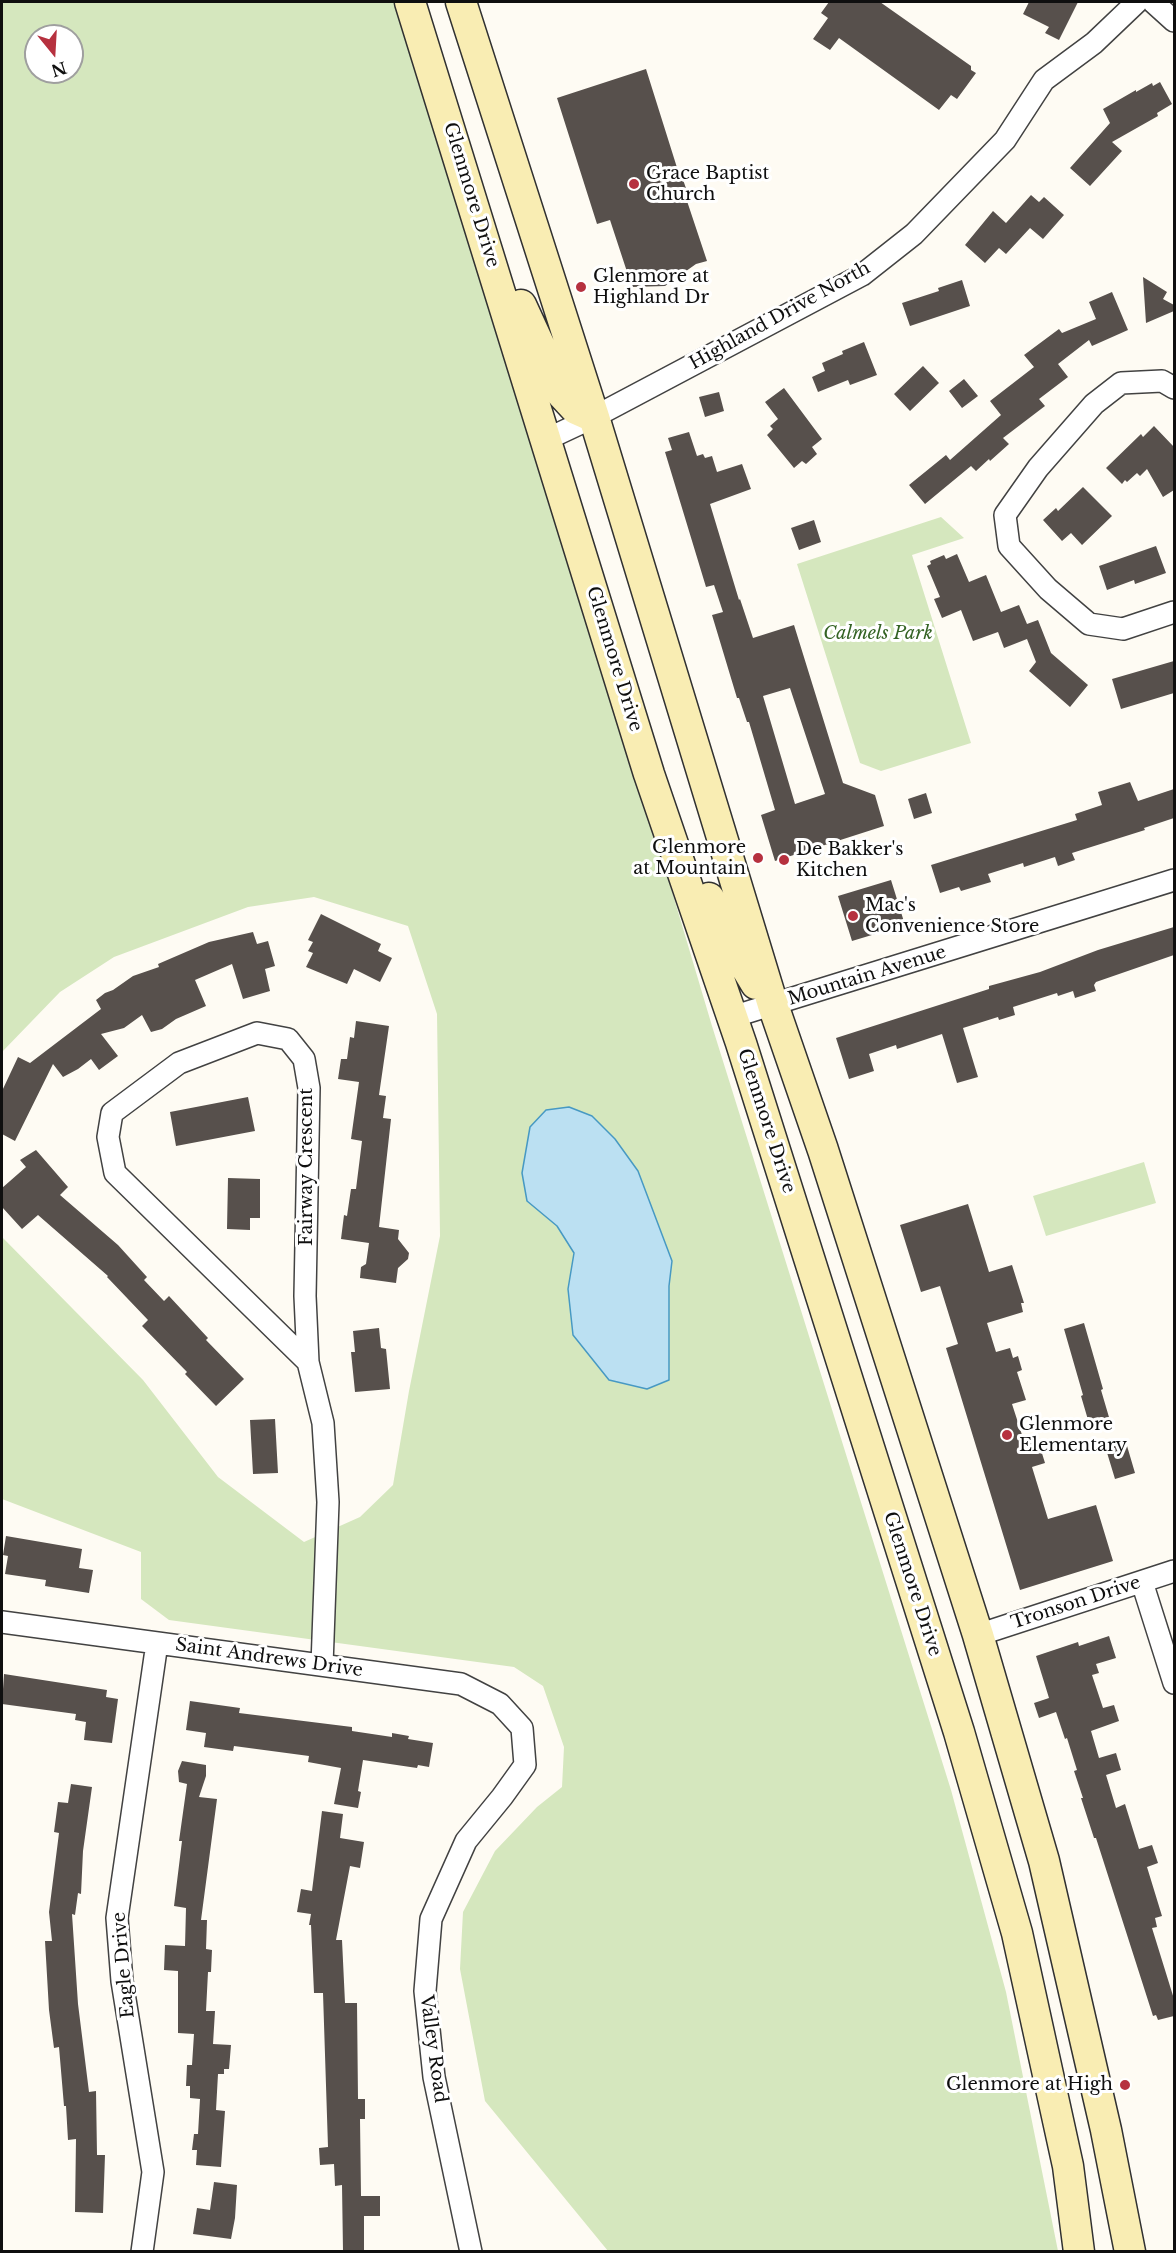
<!DOCTYPE html>
<html>
<head>
<meta charset="utf-8">
<style>
  body { margin:0 }
  #map { position:relative; width:1176px; height:2253px; overflow:hidden; background:#fefbf3; font-family:"Libre Baskerville",serif }
  canvas { display:block }
  .frame { position:absolute; inset:0; border:3px solid #0f0f0f; pointer-events:none }
  .north { position:absolute; left:24px; top:24px; width:60px; height:60px; box-sizing:border-box; background:#fff; border:2px solid #9f9f9f; border-radius:50%; rotate:162deg; font-size:16px; font-weight:700; line-height:24px; text-align:center; color:#0f0f0f }
  .north::after { content:''; display:block; margin:auto; width:21px; height:27px; background:#b6313f; clip-path:polygon(50% 0,100% 100%,50% 72%,0 100%) }
</style>
</head>
<body>
<div id="map">
<canvas width="1176" height="2253"></canvas>
<div class="frame"></div>
<div class="north">N</div>
</div>
<script>
const c = document.querySelector('canvas').getContext('2d');
c.lineJoin = 'round';
function fill(path, color) {
  c.fillStyle = color;
  c.fill(path, 'evenodd');
}
function trace(path, color, width, dash) {
  c.strokeStyle = color;
  c.lineWidth = width;
  c.lineCap = dash ? 'butt' : 'round';
  c.setLineDash(dash || []);
  c.stroke(path);
}
function label(font, color, halo, rows, align = 'center') {
  c.font = font + ' "Libre Baskerville",serif';
  c.lineWidth = 6;
  c.setLineDash([]);
  c.textBaseline = 'middle';
  c.strokeStyle = halo;
  c.fillStyle = color;
  for (const [text, x, y, turn = 0] of rows) {
    c.save();
    c.translate(x, y);
    c.rotate((+turn || 0) * Math.PI / 180);
    c.textAlign = isNaN(turn) ? turn : align;
    if (halo) c.strokeText(text, 0, 0);
    c.fillText(text, 0, 0);
    c.restore();
  }
}
fill(new Path2D(`
  M 2,2 L 399,2 L 552,488 L 712,1026 L 951,1790 L 1006,1992 L 1058,2251 L 608,2251 L 485,2101 L 460,1969 L 463,1912 L 495,1851 L 537,1807 L 562,1787 L 564,1747 L 543,1686 L 514,1667 L 169,1620 L 141,1599 L 141,1552 L 2,1499 L 2,1237 L 143,1380 L 218,1477 L 304,1542 L 360,1517 L 393,1485 L 409,1391 L 440,1236 L 437,1014 L 408,926 L 314,897 L 248,907 L 114,957 L 60,992 L 2,1052 ZM 36,36 L 72,36 L 72,72 L 36,72 Z
  M 941,517 L 964,538 L 912,555 L 971,743 L 881,771 L 860,763 L 797,564 Z
  M 1144,1162 L 1156,1203 L 1046,1236 L 1033,1196 Z`), '#d5e7be');
const water = new Path2D(`
  M 569,1107 L 592,1116 L 615,1139 L 638,1171 L 672,1261 L 669,1286 L 669,1380 L 647,1389 L 609,1380 L 573,1335 L 568,1289 L 574,1253 L 557,1226 L 527,1201 L 522,1173 L 530,1127 L 546,1110 Z`);
fill(water, '#bbe0f2');
trace(water, '#4799c3', 1.5);
fill(new Path2D(`
  M 829,2 L 880,2 L 971,66 L 971,70 L 976,73 L 957,99 L 951,95 L 939,110 L 839,38 L 830,50 L 813,39 L 828,18 L 821,13 Z
  M 1029,2 L 1078,2 L 1059,40 L 1045,33 L 1049,27 L 1023,14 Z
  M 646,69 L 679,174 L 681,174 L 688,194 L 685,195 L 707,261 L 696,264 L 665,286 L 632,287 L 610,220 L 597,224 L 557,98 Z
  M 1160,82 L 1172,104 L 1157,113 L 1158,116 L 1112,142 L 1122,151 L 1090,186 L 1070,168 L 1110,123 L 1103,109 L 1136,90 L 1136,92 L 1152,83 L 1153,86 Z
  M 1031,195 L 1039,202 L 1044,197 L 1064,215 L 1043,239 L 1030,228 L 1006,254 L 999,248 L 985,263 L 965,245 L 993,211 L 1006,223 Z
  M 1143,277 L 1167,292 L 1163,299 L 1174,305 L 1174,311 L 1146,323 Z
  M 962,280 L 970,306 L 910,326 L 902,303 L 939,291 L 938,288 Z
  M 1112,292 L 1128,330 L 1092,346 L 1089,340 L 1058,364 L 1068,377 L 1039,399 L 1045,406 L 1003,438 L 1009,444 L 990,461 L 989,459 L 976,471 L 971,466 L 925,504 L 909,485 L 946,455 L 950,460 L 1001,415 L 990,401 L 1034,367 L 1024,355 L 1059,329 L 1062,333 L 1096,319 L 1089,302 Z
  M 864,342 L 877,375 L 850,385 L 848,380 L 818,392 L 812,377 L 825,371 L 822,363 L 843,354 L 842,351 Z
  M 923,366 L 939,383 L 910,411 L 894,394 Z
  M 964,379 L 978,396 L 962,408 L 949,391 Z
  M 784,388 L 822,439 L 812,447 L 817,454 L 806,464 L 802,461 L 794,468 L 767,435 L 773,429 L 770,426 L 778,419 L 765,402 Z
  M 719,392 L 724,411 L 705,417 L 699,397 Z
  M 1154,426 L 1174,447 L 1174,490 L 1163,497 L 1147,469 L 1140,476 L 1137,473 L 1127,482 L 1125,480 L 1122,484 L 1106,468 L 1141,434 L 1143,437 Z
  M 689,432 L 697,456 L 703,454 L 705,458 L 712,456 L 717,472 L 742,464 L 751,489 L 710,504 L 739,600 L 740,599 L 753,638 L 794,625 L 843,783 L 875,795 L 884,826 L 775,861 L 761,815 L 775,810 L 749,722 L 747,722 L 739,698 L 737,698 L 712,615 L 723,612 L 714,585 L 706,587 L 665,452 L 672,450 L 668,438 ZM 790,688 L 825,794 L 795,804 L 763,696 Z
  M 1083,487 L 1112,516 L 1082,545 L 1071,533 L 1062,541 L 1043,520 L 1056,508 L 1058,511 Z
  M 814,520 L 821,542 L 799,550 L 791,528 Z
  M 1156,546 L 1166,573 L 1135,584 L 1134,580 L 1107,590 L 1099,566 Z
  M 957,554 L 969,582 L 986,575 L 1001,612 L 1019,605 L 1027,624 L 1038,620 L 1051,653 L 1088,685 L 1070,707 L 1029,671 L 1036,662 L 1027,639 L 1004,648 L 998,632 L 973,641 L 961,610 L 942,618 L 934,599 L 940,597 L 927,566 L 931,564 L 930,561 L 944,555 L 946,559 Z
  M 1174,661 L 1174,693 L 1121,709 L 1112,679 Z
  M 1130,782 L 1138,801 L 1174,789 L 1174,818 L 1144,828 L 1145,830 L 1072,853 L 1075,860 L 1058,866 L 1055,857 L 1024,867 L 1023,863 L 988,874 L 991,882 L 961,891 L 959,887 L 940,893 L 931,865 L 1077,820 L 1075,814 L 1102,805 L 1098,792 Z
  M 926,793 L 932,813 L 914,819 L 908,799 Z
  M 891,880 L 905,925 L 852,941 L 838,896 Z
  M 321,914 L 381,944 L 378,951 L 392,958 L 380,982 L 354,969 L 347,984 L 306,967 L 313,953 L 308,951 L 313,942 L 308,940 Z
  M 1174,927 L 1174,955 L 1096,982 L 1094,985 L 1096,991 L 1075,998 L 1073,991 L 1058,996 L 1057,993 L 1013,1007 L 1015,1015 L 999,1020 L 998,1017 L 963,1028 L 978,1077 L 957,1083 L 942,1034 L 897,1049 L 896,1045 L 869,1054 L 874,1071 L 849,1079 L 836,1038 L 989,989 L 989,986 L 1040,972 L 1098,950 Z
  M 253,932 L 257,944 L 268,941 L 275,966 L 265,969 L 270,991 L 243,999 L 232,964 L 195,980 L 206,1006 L 176,1019 L 162,1029 L 151,1032 L 142,1015 L 124,1028 L 101,1034 L 118,1056 L 99,1070 L 91,1059 L 78,1069 L 63,1077 L 53,1064 L 15,1141 L 2,1134 L 2,1091 L 18,1057 L 30,1063 L 101,1009 L 96,1000 L 105,993 L 113,990 L 133,976 L 159,967 L 158,964 L 209,942 Z
  M 356,1021 L 389,1026 L 379,1095 L 386,1096 L 383,1118 L 391,1119 L 379,1227 L 399,1230 L 398,1239 L 409,1253 L 408,1259 L 398,1268 L 396,1283 L 360,1278 L 361,1267 L 366,1264 L 369,1243 L 341,1239 L 344,1215 L 347,1216 L 351,1189 L 356,1189 L 362,1141 L 351,1139 L 359,1082 L 338,1079 L 341,1059 L 347,1059 L 350,1037 L 354,1038 Z
  M 248,1097 L 255,1131 L 176,1146 L 170,1112 Z
  M 36,1150 L 68,1187 L 60,1195 L 118,1245 L 147,1277 L 144,1280 L 164,1301 L 169,1296 L 208,1338 L 206,1340 L 244,1379 L 216,1406 L 185,1374 L 187,1372 L 142,1326 L 148,1320 L 107,1277 L 108,1276 L 38,1215 L 22,1229 L 2,1207 L 2,1188 L 26,1167 L 20,1160 Z
  M 228,1178 L 260,1179 L 260,1218 L 250,1218 L 250,1230 L 227,1229 Z
  M 968,1204 L 989,1272 L 1012,1265 L 1024,1303 L 1021,1303 L 1023,1312 L 987,1323 L 996,1352 L 1010,1348 L 1013,1358 L 1018,1356 L 1022,1370 L 1017,1372 L 1026,1400 L 1012,1404 L 1023,1438 L 1036,1434 L 1045,1463 L 1032,1467 L 1048,1519 L 1096,1505 L 1113,1561 L 1020,1590 L 946,1348 L 958,1344 L 940,1286 L 921,1292 L 900,1225 Z
  M 1084,1323 L 1103,1389 L 1101,1390 L 1111,1424 L 1091,1430 L 1081,1396 L 1083,1395 L 1064,1329 Z
  M 379,1328 L 381,1348 L 386,1349 L 390,1389 L 355,1392 L 351,1352 L 355,1352 L 353,1331 Z
  M 275,1419 L 278,1473 L 253,1474 L 250,1420 Z
  M 1125,1439 L 1135,1473 L 1115,1479 L 1105,1446 Z
  M 6,1536 L 82,1549 L 79,1568 L 93,1570 L 89,1593 L 45,1586 L 46,1580 L 5,1574 L 8,1556 L 3,1555 Z
  M 1109,1636 L 1116,1658 L 1096,1664 L 1099,1673 L 1092,1675 L 1103,1708 L 1114,1705 L 1119,1721 L 1091,1731 L 1099,1758 L 1116,1753 L 1121,1770 L 1106,1775 L 1116,1808 L 1125,1804 L 1139,1849 L 1152,1845 L 1158,1863 L 1147,1867 L 1162,1916 L 1155,1918 L 1157,1927 L 1152,1928 L 1174,1999 L 1174,2016 L 1158,2020 L 1156,2015 L 1153,2016 L 1096,1838 L 1094,1838 L 1081,1798 L 1083,1798 L 1074,1771 L 1077,1770 L 1067,1738 L 1065,1739 L 1056,1712 L 1039,1718 L 1034,1703 L 1049,1698 L 1036,1656 L 1078,1642 L 1079,1646 Z
  M 4,1674 L 107,1690 L 106,1697 L 118,1699 L 112,1743 L 84,1740 L 86,1722 L 75,1720 L 76,1714 L 2,1704 Z
  M 190,1701 L 240,1708 L 239,1713 L 352,1727 L 352,1731 L 392,1737 L 392,1733 L 409,1736 L 408,1739 L 433,1743 L 429,1767 L 418,1765 L 417,1768 L 363,1760 L 358,1791 L 361,1792 L 358,1808 L 334,1804 L 341,1768 L 308,1762 L 309,1756 L 234,1746 L 233,1751 L 204,1747 L 206,1733 L 186,1730 Z
  M 182,1761 L 206,1765 L 206,1776 L 199,1797 L 217,1799 L 201,1920 L 207,1920 L 206,1949 L 212,1950 L 211,1972 L 208,1972 L 206,2011 L 215,2011 L 213,2044 L 231,2045 L 229,2069 L 224,2069 L 224,2074 L 218,2074 L 216,2110 L 225,2111 L 221,2167 L 196,2165 L 197,2150 L 192,2150 L 194,2134 L 198,2134 L 200,2099 L 190,2098 L 190,2086 L 186,2086 L 187,2065 L 192,2065 L 194,2034 L 178,2033 L 178,1971 L 164,1970 L 165,1945 L 185,1946 L 186,1908 L 174,1906 L 182,1841 L 179,1841 L 187,1784 L 179,1782 L 178,1771 Z
  M 71,1784 L 92,1787 L 83,1851 L 81,1894 L 78,1893 L 75,1915 L 72,1914 L 78,2004 L 89,2092 L 96,2091 L 97,2155 L 105,2155 L 103,2213 L 75,2212 L 76,2139 L 68,2140 L 66,2106 L 64,2106 L 59,2047 L 54,2048 L 49,2010 L 45,1941 L 52,1941 L 49,1912 L 59,1833 L 54,1832 L 58,1802 L 68,1803 Z
  M 322,1811 L 343,1814 L 340,1838 L 364,1842 L 360,1868 L 350,1866 L 336,1940 L 342,1940 L 345,2003 L 357,2003 L 358,2099 L 365,2099 L 365,2119 L 360,2119 L 361,2196 L 380,2196 L 380,2216 L 364,2216 L 364,2251 L 343,2251 L 342,2185 L 335,2186 L 334,2164 L 320,2165 L 319,2148 L 328,2147 L 323,1993 L 314,1993 L 311,1925 L 309,1925 L 311,1914 L 297,1912 L 301,1889 L 312,1891 Z
  M 214,2182 L 237,2185 L 235,2218 L 231,2239 L 193,2234 L 197,2208 L 210,2210 Z`), '#57504c');
const minor = new Path2D(`
  M 1153,2 L 1174,21
  M 1174,388 L 1162,381 L 1121,383 L 1094,404 L 1038,468 L 1005,515 L 1009,546 L 1048,589 L 1089,624 L 1123,629 L 1174,612
  M 545,440 L 594,417 L 862,275 L 914,234 L 1005,140 L 1044,80 L 1094,43 L 1137,2
  M 732,1017 L 1174,880
  M 308,1362 L 115,1173 L 108,1137 L 112,1113 L 179,1063 L 257,1033 L 288,1039 L 304,1059 L 309,1088 L 305,1296 L 308,1362 L 323,1423 L 328,1502 L 322,1665
  M 1142,1582 L 1174,1683
  M 2,1622 L 461,1684 L 500,1704 L 522,1728 L 525,1765 L 502,1797 L 466,1841 L 431,1919 L 425,1991 L 434,2077 L 471,2252
  M 978,1635 L 1174,1571
  M 142,2252 L 153,2172 L 122,1981 L 117,1918 L 157,1643`);
const secondary = new Path2D(`
  M 410,2 L 649,774 L 741,1043 L 959,1732 L 1017,1933 L 1068,2166 L 1079,2252
  M 461,2 L 594,417 L 773,1005 L 823,1150 L 978,1635 L 1044,1861 L 1106,2130 L 1130,2252
  M 521,305 L 562,394 L 576,409 L 594,417
  M 709,898 L 726,934 L 756,984`);
trace(minor, '#424242', 24);
trace(secondary, '#313131', 33);
trace(minor, '#fff', 21);
trace(secondary, '#f9edb3', 30);
for (const [x, y, r, color] of [
  [634,184,6,"#b6313f"],
  [581,287,6,"#b6313f"],
  [758,858,6,"#b6313f"],
  [784,860,6,"#b6313f"],
  [853,916,6,"#b6313f"],
  [1007,1435,6,"#b6313f"],
  [1125,2085,6,"#b6313f"]
]) {
  const dot = new Path2D();
  dot.arc(x, y, r, 0, 2 * Math.PI);
  c.fillStyle = color;
  c.fill(dot);
  trace(dot, '#fff', 2);
}
label('18px', '#0f0f0f', '#fff', [
  ["Grace Baptist",646,174],
  ["Church",646,195],
  ["Glenmore at",593,277],
  ["Highland Dr",593,298],
  ["Glenmore",746,848,"right"],
  ["at Mountain",746,869,"right"],
  ["De Bakker's",796,850],
  ["Kitchen",796,871],
  ["Mac's",865,906],
  ["Convenience Store",865,927],
  ["Glenmore",1019,1425],
  ["Elementary",1019,1446],
  ["Glenmore at High",1113,2085,"right"]
], 'left');
label('18px', '#0f0f0f', '#fff', [
  ["Glenmore Drive",471,195,73],
  ["Highland Drive North",780,316,-29],
  ["Glenmore Drive",614,659,73],
  ["Mountain Avenue",867,976,-17],
  ["Glenmore Drive",766,1121,72],
  ["Fairway Crescent",307,1167,-90],
  ["Glenmore Drive",912,1584,72],
  ["Tronson Drive",1076,1603,-18],
  ["Saint Andrews Drive",269,1658,8],
  ["Eagle Drive",124,1965,-95],
  ["Valley Road",433,2049,82]
]);
label('italic 18px', '#346324', '#fff', [
  ["Calmels Park",878,634]
]);
</script>
</body>
</html>
